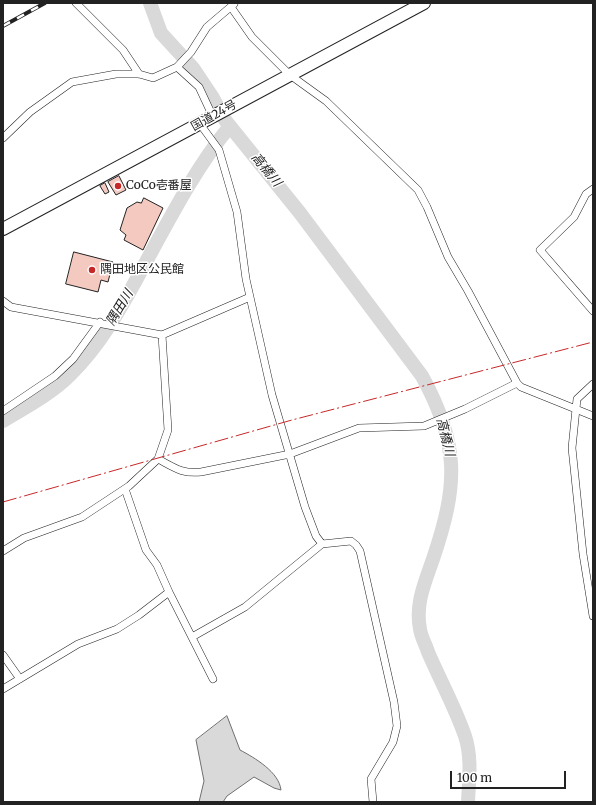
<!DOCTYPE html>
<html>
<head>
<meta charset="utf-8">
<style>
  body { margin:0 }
  #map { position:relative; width:596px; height:805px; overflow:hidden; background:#fff; font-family:Merriweather,serif }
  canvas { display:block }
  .frame { position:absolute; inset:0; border:4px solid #222; pointer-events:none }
  .scale { position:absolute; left:450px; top:771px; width:116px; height:18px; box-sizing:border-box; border:2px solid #222; border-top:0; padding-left:5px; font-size:12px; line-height:14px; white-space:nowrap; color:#222; -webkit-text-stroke:3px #fff; paint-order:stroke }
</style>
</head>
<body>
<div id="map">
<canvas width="596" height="805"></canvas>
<div class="frame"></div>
<div class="scale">100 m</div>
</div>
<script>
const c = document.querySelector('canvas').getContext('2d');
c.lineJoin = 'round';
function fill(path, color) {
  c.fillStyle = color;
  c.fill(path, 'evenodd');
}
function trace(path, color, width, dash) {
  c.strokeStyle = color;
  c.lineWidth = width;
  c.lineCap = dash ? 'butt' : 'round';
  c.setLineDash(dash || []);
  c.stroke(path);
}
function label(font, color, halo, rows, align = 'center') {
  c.font = font + ' Merriweather,"Noto Sans JP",serif';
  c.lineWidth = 3;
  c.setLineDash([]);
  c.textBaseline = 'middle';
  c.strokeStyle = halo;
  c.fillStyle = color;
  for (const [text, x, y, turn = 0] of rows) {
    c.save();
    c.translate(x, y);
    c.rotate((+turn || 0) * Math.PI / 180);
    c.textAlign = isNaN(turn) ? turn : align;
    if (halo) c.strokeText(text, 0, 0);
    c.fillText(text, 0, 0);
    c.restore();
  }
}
const water = new Path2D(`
  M 227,716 L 240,750 C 255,758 279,772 281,790 L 274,788 L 254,777 L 227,796 L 223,802 L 199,802 L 204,781 L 196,740 Z`);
fill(water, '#d9d9d9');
trace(water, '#6f6f6f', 1);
trace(new Path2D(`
  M 150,3 L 161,33 L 193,68 L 213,98 L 225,120 L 300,213 L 422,376 C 460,445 458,485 433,559 C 425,582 415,604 420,629 C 421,637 426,645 428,652 C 440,680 455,707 465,736 C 472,757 469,780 468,802
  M 3,421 C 26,407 51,394 70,375 C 104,342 125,300 147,260 C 172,214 197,166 230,126`), '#d9d9d9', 14);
const building = new Path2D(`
  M 119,176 L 126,190 L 116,195 L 108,182 Z
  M 105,183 L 109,192 L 105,194 L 100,186 Z
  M 144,198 L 163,208 L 143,250 L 124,240 L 126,235 L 120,230 L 127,208 L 137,202 L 141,203 Z
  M 74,252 L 113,262 L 108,282 L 101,280 L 98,292 L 66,284 Z`);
fill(building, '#f3c9c0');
trace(building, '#222', 1);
const minor = new Path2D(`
  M 76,3 L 123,50 L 139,74
  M 231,7 L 252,37 L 290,75 L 326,101 L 418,190 L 427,207 L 448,257 L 468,291 L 517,383 L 521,387 L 593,416
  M 177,67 L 199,87 L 213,117
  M 200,124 L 219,150 L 237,212 L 246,279 L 272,395 L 305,507 L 316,536 L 322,544 L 351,541 L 356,545 L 360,551 L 394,702 L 397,726 L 393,742 L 371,779 L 373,802
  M 3,138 L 30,112 L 72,82 L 116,74 L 139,74 L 153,78 L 177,67 L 191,52 L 207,27 L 234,4
  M 593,189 L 586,194 L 574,217 L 540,250 L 593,311
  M 3,301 L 11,307 L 162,335 L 250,297
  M 593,384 L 577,399 L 572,448 L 583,554 L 593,616
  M 3,411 L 55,376 L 73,359 L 100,322
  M 158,459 C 175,468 182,474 201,472 L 290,454 L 359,428 L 424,426 L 465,409 L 517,383
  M 125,489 L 146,550 L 157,565 L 169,592
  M 3,551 L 24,538 L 82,517 L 129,486 L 158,459 L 168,430 L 162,335
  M 192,637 L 245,607 L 322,544
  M 3,655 L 20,679
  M 3,689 L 78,644 L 117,629 L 139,615 L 169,592 L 213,679`);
const trunk = new Path2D(`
  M 3,229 L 424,3`);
trace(minor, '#222', 8);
trace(trunk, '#222', 14);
trace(minor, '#fff', 7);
trace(trunk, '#fff', 12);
const rail = new Path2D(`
  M 3,26 L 45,3`);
trace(rail, '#222', 4);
trace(rail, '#fff', 2.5, [8]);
trace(new Path2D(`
  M 3,502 L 292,420 L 593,342`), '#c62828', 1, [14, 3, 2, 3]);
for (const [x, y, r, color] of [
  [118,186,4,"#c62828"],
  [92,270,4,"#c62828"]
]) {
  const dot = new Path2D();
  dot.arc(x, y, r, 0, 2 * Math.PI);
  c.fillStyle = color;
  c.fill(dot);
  trace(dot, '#fff', 1.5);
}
label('12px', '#222', '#fff', [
  ["国道24号",214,116,-29]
]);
label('12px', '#222', '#fff', [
  ["CoCo壱番屋",126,186],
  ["隅田地区公民館",100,270]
], 'left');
label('italic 13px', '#222', '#fff', [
  ["高橋川",266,170,51],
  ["隅田川",120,308,-59],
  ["高橋川",445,437,76]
]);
</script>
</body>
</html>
